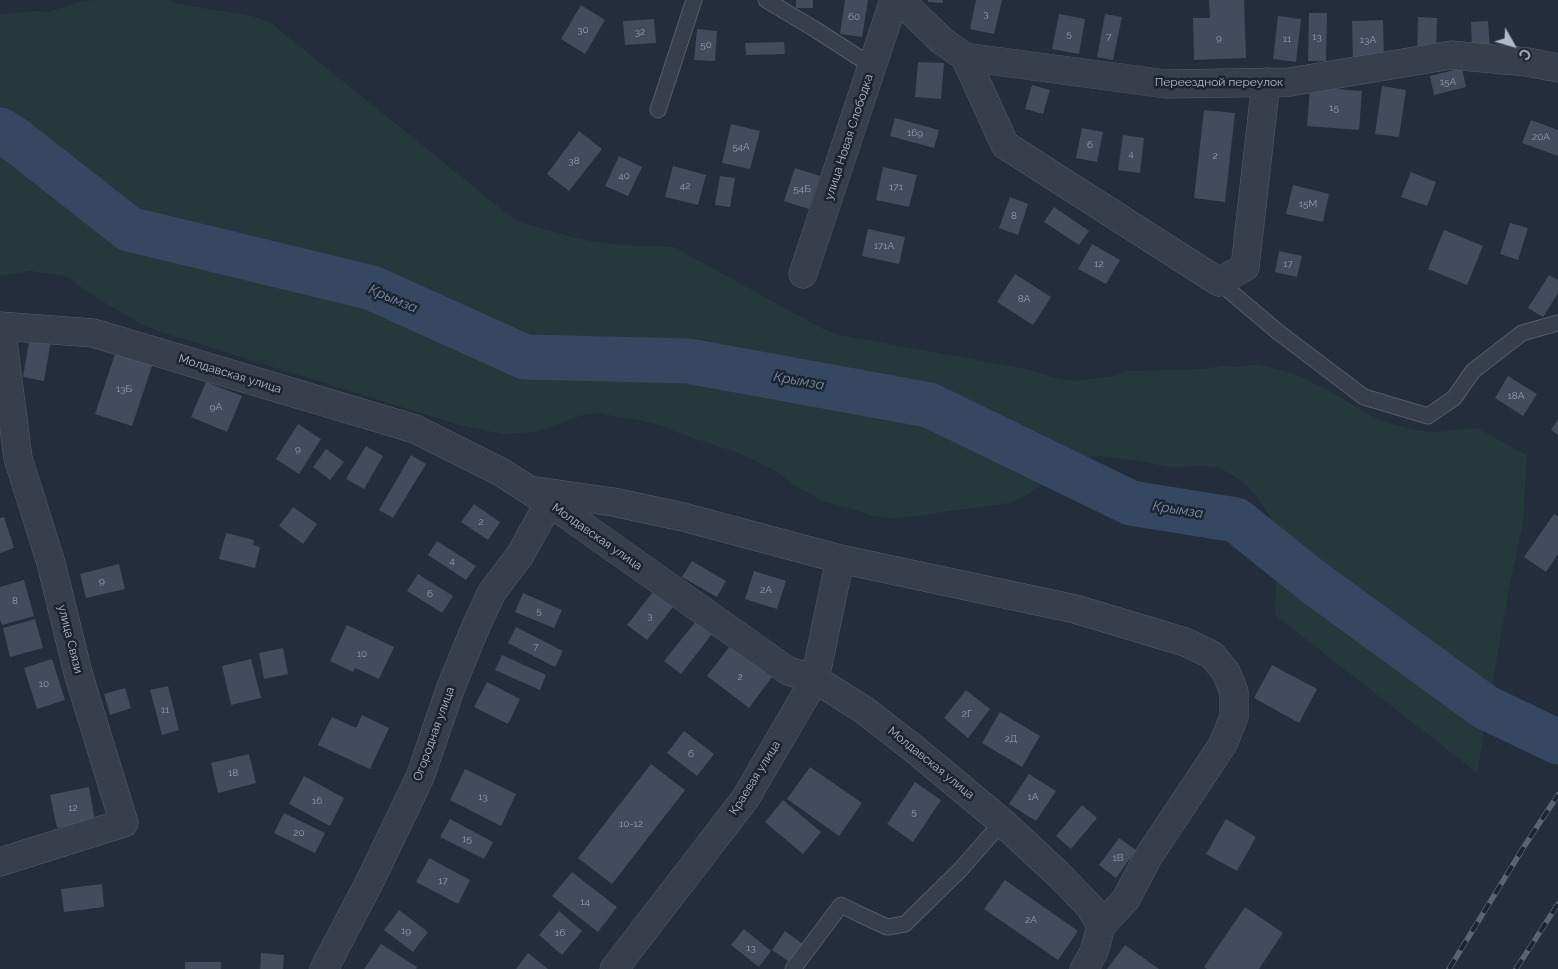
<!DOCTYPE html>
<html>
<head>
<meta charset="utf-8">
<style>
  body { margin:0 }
  #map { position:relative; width:1558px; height:969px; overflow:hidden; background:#232d3b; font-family:Raleway,sans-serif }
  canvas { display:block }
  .north { position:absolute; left:1488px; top:20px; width:50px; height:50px; -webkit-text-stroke:4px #1c2430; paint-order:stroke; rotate:128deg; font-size:14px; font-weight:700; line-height:20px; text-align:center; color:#b2bac7 }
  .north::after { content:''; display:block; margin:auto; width:18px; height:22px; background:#b2bac7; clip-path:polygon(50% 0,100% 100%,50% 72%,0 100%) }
</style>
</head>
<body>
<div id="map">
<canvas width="1558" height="969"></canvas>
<div class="north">С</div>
</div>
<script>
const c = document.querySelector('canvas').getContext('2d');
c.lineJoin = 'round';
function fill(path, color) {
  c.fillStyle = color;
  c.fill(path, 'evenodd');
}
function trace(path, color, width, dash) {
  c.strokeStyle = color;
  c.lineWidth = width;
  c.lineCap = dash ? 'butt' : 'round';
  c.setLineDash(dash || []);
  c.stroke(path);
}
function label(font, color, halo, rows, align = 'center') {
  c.font = font + ' Raleway,sans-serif';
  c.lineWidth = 5;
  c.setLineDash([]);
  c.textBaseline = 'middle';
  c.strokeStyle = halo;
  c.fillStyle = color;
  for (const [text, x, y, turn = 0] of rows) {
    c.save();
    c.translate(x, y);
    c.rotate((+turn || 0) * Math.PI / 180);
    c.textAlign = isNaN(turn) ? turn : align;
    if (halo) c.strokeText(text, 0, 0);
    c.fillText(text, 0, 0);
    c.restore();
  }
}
fill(new Path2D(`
  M 98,0 L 169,0 L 178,4 L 252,16 L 271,23 L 516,221 L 579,239 L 616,245 L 674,247 L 823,329 L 839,335 L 1026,369 L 1059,379 L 1075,381 L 1113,376 L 1128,371 L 1203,369 L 1222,366 L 1239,367 L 1258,364 L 1295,374 L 1333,393 L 1368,414 L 1388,423 L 1421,431 L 1437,432 L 1477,428 L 1527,455 L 1523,522 L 1509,589 L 1477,773 L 1275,615 L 1278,529 L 1257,497 L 1244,483 L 1229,473 L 1216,467 L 1200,466 L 1169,467 L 1134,460 L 1102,456 L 1086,457 L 1057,473 L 1027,495 L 1010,503 L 892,519 L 872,516 L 856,510 L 822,501 L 792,484 L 778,472 L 744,455 L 681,434 L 663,426 L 634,419 L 616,417 L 600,413 L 583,415 L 536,432 L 502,434 L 456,424 L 158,331 L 141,324 L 92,295 L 66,276 L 31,271 L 0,276 L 0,15 L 32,11 L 48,12 L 83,1 Z`), '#25393c');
trace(new Path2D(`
  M 0,130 L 17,141 L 129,229 L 372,288 L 525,357 L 688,361 L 929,405 L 1131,503 L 1236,520 L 1312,581 L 1485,707 L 1558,742`), '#364762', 45);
fill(new Path2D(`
  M 796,0 L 813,0 L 813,8 L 796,8 Z
  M 845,0 L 868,0 L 862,37 L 840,34 Z
  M 928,0 L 943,0 L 943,3 L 928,2 Z
  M 976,0 L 1002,0 L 994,34 L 970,29 Z
  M 1209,0 L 1244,0 L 1246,58 L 1194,60 L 1193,18 L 1210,18 Z
  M 581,5 L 605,20 L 585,54 L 561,39 Z
  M 1309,13 L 1327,13 L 1326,61 L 1308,61 Z
  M 1059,14 L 1085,19 L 1079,54 L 1052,49 Z
  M 1105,14 L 1122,17 L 1113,60 L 1097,57 Z
  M 1278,16 L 1301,19 L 1296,62 L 1273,59 Z
  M 1418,17 L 1437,18 L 1436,53 L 1417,53 Z
  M 654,19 L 656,43 L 625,45 L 623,21 Z
  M 1383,20 L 1384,60 L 1353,60 L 1352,21 Z
  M 1488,21 L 1490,48 L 1472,49 L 1471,22 Z
  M 697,29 L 717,31 L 715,61 L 694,60 Z
  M 784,42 L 785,54 L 746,55 L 745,43 Z
  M 918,62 L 944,63 L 941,99 L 915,97 Z
  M 1462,68 L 1466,87 L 1434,95 L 1430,76 Z
  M 1032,85 L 1050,90 L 1043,114 L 1025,109 Z
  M 1382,86 L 1406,90 L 1399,137 L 1375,134 Z
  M 1310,87 L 1362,91 L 1359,130 L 1307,126 Z
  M 1204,110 L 1235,113 L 1225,202 L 1194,198 Z
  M 895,118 L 939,130 L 934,148 L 890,136 Z
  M 1531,120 L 1558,130 L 1558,156 L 1522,143 Z
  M 731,124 L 760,131 L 750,169 L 722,163 Z
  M 1082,128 L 1103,132 L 1097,162 L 1076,158 Z
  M 579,131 L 602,149 L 569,191 L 547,174 Z
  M 1123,135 L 1144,138 L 1140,173 L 1118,170 Z
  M 619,156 L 642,167 L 628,196 L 605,186 Z
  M 673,166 L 706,175 L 698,205 L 665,197 Z
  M 883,167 L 917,175 L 909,207 L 876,200 Z
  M 795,168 L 820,176 L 809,209 L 784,201 Z
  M 1411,172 L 1436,182 L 1427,206 L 1401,197 Z
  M 720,176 L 735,178 L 730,207 L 715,205 Z
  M 1293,185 L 1329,194 L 1323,222 L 1286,214 Z
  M 1010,197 L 1028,204 L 1018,235 L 999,228 Z
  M 1054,207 L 1089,231 L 1079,245 L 1044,222 Z
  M 1510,223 L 1528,228 L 1518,260 L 1500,254 Z
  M 868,229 L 905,237 L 899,264 L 862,256 Z
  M 1444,230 L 1483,246 L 1467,285 L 1428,269 Z
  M 1092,244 L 1120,260 L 1106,284 L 1078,269 Z
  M 1279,251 L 1302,256 L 1297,277 L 1275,272 Z
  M 1015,274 L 1051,297 L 1033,325 L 997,302 Z
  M 1549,275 L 1558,280 L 1558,293 L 1543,317 L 1528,308 Z
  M 30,336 L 51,340 L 44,381 L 23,377 Z
  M 116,351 L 153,363 L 132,426 L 95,414 Z
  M 1508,376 L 1537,394 L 1523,416 L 1495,398 Z
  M 206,382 L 242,396 L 227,432 L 191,417 Z
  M 1558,419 L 1558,435 L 1551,430 Z
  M 298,424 L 321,439 L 299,474 L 276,459 Z
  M 366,446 L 383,456 L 364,489 L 346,479 Z
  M 326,449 L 344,462 L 330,480 L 313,467 Z
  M 411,455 L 426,464 L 393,518 L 379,510 Z
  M 474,504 L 500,522 L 488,540 L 461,522 Z
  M 293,507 L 317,524 L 303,544 L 279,526 Z
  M 1554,514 L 1558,516 L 1558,554 L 1546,572 L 1524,557 Z
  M 4,517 L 14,548 L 0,553 L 0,518 Z
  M 226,533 L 254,540 L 253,545 L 260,547 L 255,568 L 219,559 Z
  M 437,541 L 476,566 L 466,580 L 428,555 Z
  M 692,561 L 726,581 L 717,597 L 682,577 Z
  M 119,564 L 125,589 L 86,598 L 80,574 Z
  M 754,571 L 786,581 L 777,609 L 745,599 Z
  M 418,574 L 453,596 L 442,613 L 407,591 Z
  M 24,580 L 34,616 L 2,625 L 0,620 L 0,587 Z
  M 653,592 L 673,607 L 647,640 L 627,625 Z
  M 523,593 L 562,610 L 554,628 L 515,612 Z
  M 35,619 L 43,648 L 10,657 L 3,628 Z
  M 696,621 L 712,634 L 681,674 L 664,661 Z
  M 347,625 L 394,647 L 379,679 L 355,668 L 353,672 L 330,661 Z
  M 516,627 L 563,651 L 555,667 L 508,643 Z
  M 730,646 L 772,677 L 749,708 L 707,676 Z
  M 283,648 L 288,674 L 264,679 L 259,653 Z
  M 502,655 L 546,675 L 540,690 L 495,670 Z
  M 52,659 L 65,700 L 37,709 L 24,668 Z
  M 251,659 L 261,698 L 231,705 L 222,666 Z
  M 1272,665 L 1317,689 L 1299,723 L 1254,698 Z
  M 487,682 L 520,699 L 508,724 L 474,707 Z
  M 168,686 L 179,730 L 162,735 L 150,690 Z
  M 125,688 L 131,708 L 110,715 L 104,694 Z
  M 966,690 L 990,709 L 968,738 L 944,718 Z
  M 1000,712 L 1040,736 L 1022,767 L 982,743 Z
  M 362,715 L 389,728 L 370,769 L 318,745 L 332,717 L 356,728 Z
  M 684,731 L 714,754 L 697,776 L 667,753 Z
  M 249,754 L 256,783 L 218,793 L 211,763 Z
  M 651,764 L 685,790 L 612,884 L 578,858 Z
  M 810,767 L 862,803 L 839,836 L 787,799 Z
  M 465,769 L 516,794 L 501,826 L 450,800 Z
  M 1029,774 L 1056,791 L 1036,821 L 1009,804 Z
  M 304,776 L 344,798 L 330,826 L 289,804 Z
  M 915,782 L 941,800 L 913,842 L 887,824 Z
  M 89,787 L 95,821 L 57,828 L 50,795 Z
  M 783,800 L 821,832 L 803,854 L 765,822 Z
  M 1082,805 L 1097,818 L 1071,849 L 1056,836 Z
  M 284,813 L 325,833 L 315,853 L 274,833 Z
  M 450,819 L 493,842 L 484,859 L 440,837 Z
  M 1226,819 L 1256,837 L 1237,871 L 1206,854 Z
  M 1119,838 L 1136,850 L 1116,878 L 1099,865 Z
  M 429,858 L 470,880 L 458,904 L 416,882 Z
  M 572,872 L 617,907 L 598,932 L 552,896 Z
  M 1005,880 L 1078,931 L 1058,960 L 984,909 Z
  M 102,884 L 104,907 L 64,912 L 61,889 Z
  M 1245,907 L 1283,933 L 1259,969 L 1207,969 L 1204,967 Z
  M 399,910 L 428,932 L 413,952 L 384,930 Z
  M 559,911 L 582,931 L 562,955 L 539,935 Z
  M 744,929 L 771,951 L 759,967 L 731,945 Z
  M 785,931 L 804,945 L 791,963 L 772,950 Z
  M 381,944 L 417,967 L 416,969 L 364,969 Z
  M 1125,945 L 1159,969 L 1107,969 Z
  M 261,953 L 284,955 L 283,969 L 260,969 Z
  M 528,953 L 548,969 L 516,969 Z
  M 185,962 L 221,962 L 221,969 L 185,969 Z`), '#424c5d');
const lane = new Path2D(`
  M 766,0 L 813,28 L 872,66
  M 658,110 L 694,0
  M 1219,282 L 1278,332 L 1364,397 L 1428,416 L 1454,398 L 1473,371 L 1522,333 L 1558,323
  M 793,969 L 841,905 L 859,914 L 887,927 L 905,924 L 961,869 L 1002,822`);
const street = new Path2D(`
  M 900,0 L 941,40 L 965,57 L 1166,84 L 1290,82 L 1451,55 L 1527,62 L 1558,68
  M 965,57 L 1005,145 L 1219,282 L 1245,267 L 1266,82
  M 803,274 L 894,0
  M 0,326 L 93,333 L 415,429 L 501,472 L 563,512 L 788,671 L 815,679 L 864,710 L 913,748 L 1002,822 L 1058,874 L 1090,907 L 1101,926
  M 537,491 L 613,502 L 683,517 L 840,559 L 1075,609 L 1185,642 L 1212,655 L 1226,672 L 1234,692 L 1234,717 L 1223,744 L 1148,857 L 1126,899 L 1101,926 L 1094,952 L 1084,969
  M 0,862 L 124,823 L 78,673 L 51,563 L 18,458 L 1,326
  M 324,969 L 370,881 L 420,777 L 451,687 L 476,626 L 492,592 L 520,555 L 549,503
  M 614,969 L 745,799 L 815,679 L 840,559`);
trace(lane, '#555d69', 17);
trace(street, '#555d69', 29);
trace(lane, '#373f4c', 15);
trace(street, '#373f4c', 28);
const rail = new Path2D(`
  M 1449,969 L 1525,845 L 1558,795
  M 1516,969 L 1558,904`);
trace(rail, '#596373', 5.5);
trace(rail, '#1c2430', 4, [11]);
label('10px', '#969eac', null, [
  ["3",986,14],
  ["60",854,17],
  ["30",583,30],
  ["32",640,32],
  ["5",1069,34],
  ["7",1109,37],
  ["13",1317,37],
  ["9",1219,38],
  ["11",1287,39],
  ["13А",1368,40],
  ["50",706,45],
  ["15А",1448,82],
  ["15",1334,108],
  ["169",915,133],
  ["20А",1541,137],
  ["6",1090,145],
  ["54А",741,147],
  ["4",1131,154],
  ["2",1215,156],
  ["38",574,161],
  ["40",624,176],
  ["42",685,186],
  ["171",896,187],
  ["54Б",802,189],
  ["15М",1308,204],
  ["8",1014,216],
  ["171А",884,246],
  ["12",1099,264],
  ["17",1288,264],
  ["8А",1024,299],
  ["13Б",124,389],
  ["18А",1516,396],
  ["9А",216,407],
  ["9",298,449],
  ["2",481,522],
  ["4",452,561],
  ["9",102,581],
  ["2А",766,590],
  ["6",430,594],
  ["8",15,601],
  ["5",539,611],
  ["3",650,616],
  ["7",536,647],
  ["10",362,654],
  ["2",740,677],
  ["10",44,684],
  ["11",165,710],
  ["2Г",967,714],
  ["2Д",1011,739],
  ["6",691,754],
  ["18",233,773],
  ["13",483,797],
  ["1А",1033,797],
  ["16",317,801],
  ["12",73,808],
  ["5",914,812],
  ["10-12",631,824],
  ["20",299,833],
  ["15",467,839],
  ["1В",1118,858],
  ["17",443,881],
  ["14",585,902],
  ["2А",1031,920],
  ["19",406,931],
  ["16",560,933],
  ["13",751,948]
]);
label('12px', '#b2bac7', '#1c2430', [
  ["Переездной переулок",1219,82],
  ["улица Новая Слободка",849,137,-72],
  ["Молдавская улица",230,374,17],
  ["Молдавская улица",597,537,35],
  ["улица Связи",70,639,76],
  ["Огородная улица",434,734,-70],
  ["Молдавская улица",931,763,39],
  ["Краевая улица",755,778,-58]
]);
label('italic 14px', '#7a8faf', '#1c2430', [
  ["Крымза",393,299,23],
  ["Крымза",799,381,10],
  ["Крымза",1178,510,9]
]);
</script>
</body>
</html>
